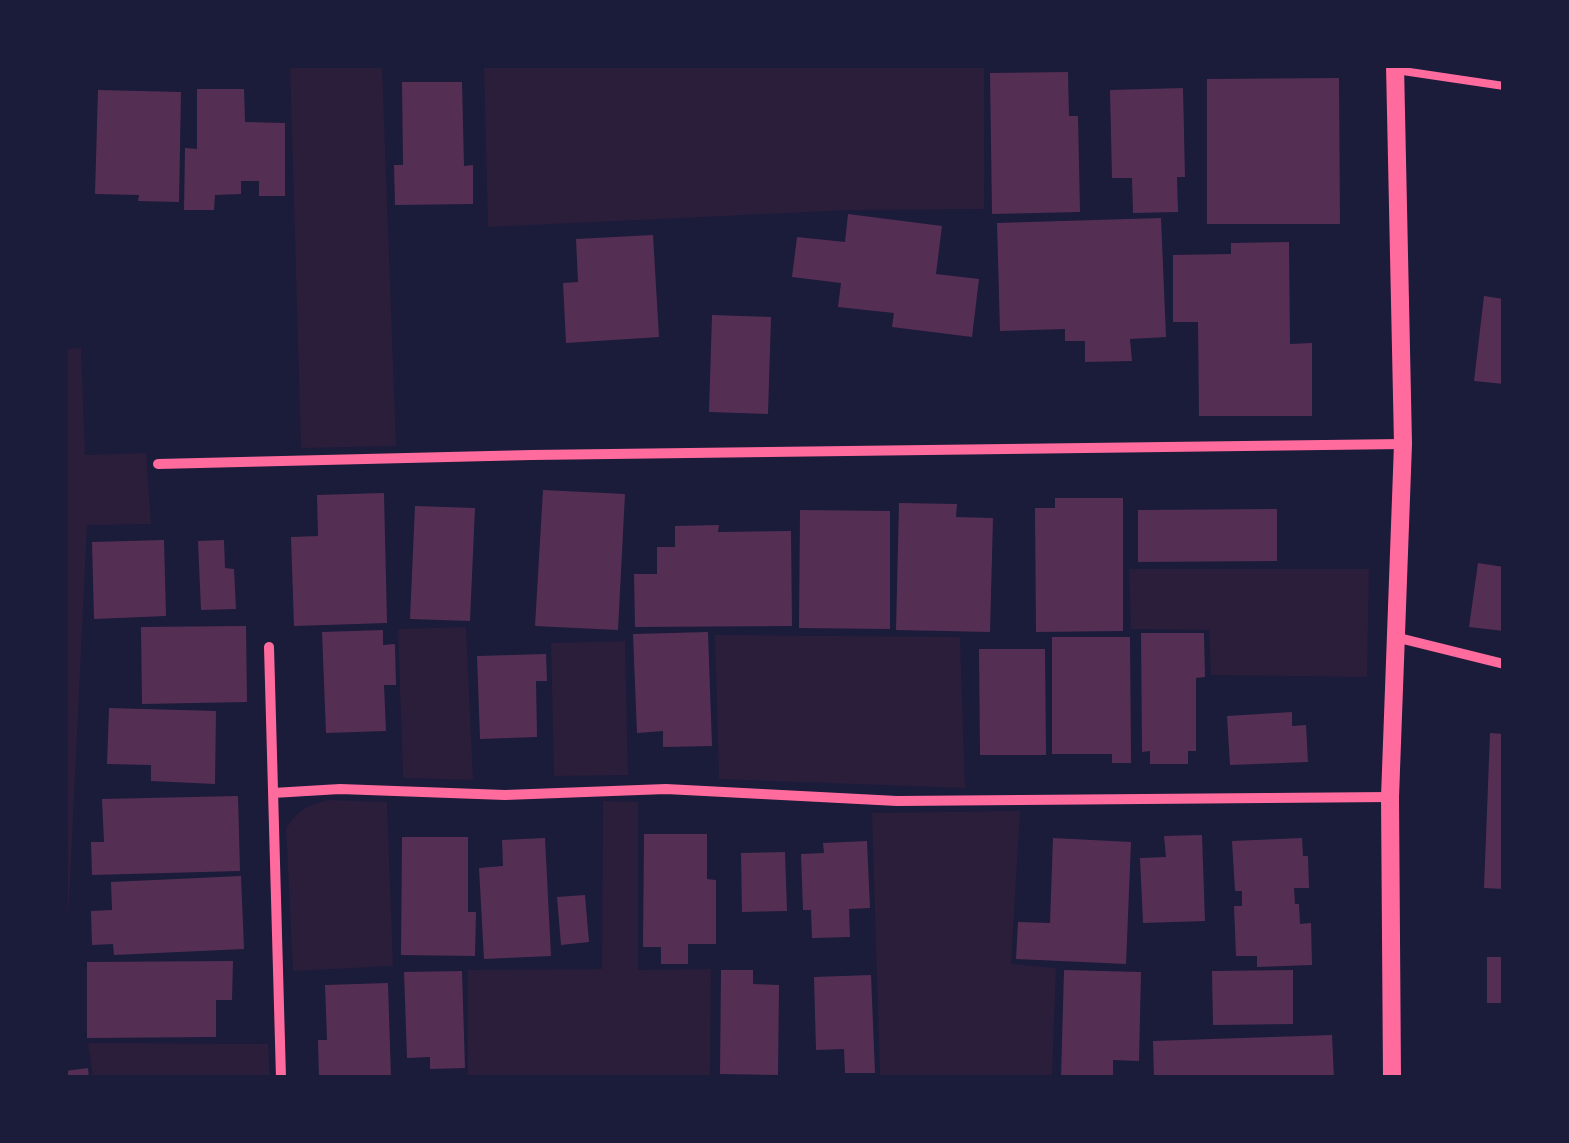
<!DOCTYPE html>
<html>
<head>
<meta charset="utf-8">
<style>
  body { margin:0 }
  #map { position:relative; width:1569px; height:1143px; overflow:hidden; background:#1b1b3a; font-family:"Nunito Sans",sans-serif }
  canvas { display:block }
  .frame { position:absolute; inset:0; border:68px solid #1b1b3a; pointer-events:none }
</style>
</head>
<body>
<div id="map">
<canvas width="1569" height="1143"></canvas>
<div class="frame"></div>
</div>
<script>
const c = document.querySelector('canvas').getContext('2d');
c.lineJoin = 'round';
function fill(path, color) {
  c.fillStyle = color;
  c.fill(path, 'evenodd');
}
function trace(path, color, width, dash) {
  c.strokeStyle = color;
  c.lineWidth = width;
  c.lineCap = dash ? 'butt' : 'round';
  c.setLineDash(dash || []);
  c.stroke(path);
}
fill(new Path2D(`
  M 290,65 L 382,65 L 396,446 L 301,448 Z
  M 484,65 L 984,65 L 984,209 L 851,210 L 488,227 Z
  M 81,348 L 85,455 L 146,453 L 151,524 L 87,525 L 65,985 L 65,349 Z
  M 1129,569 L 1369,569 L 1367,677 L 1211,675 L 1209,630 L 1131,629 Z
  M 466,627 L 473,780 L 403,778 L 398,629 Z
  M 715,635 L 960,637 L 965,788 L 719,779 Z
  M 625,641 L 628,775 L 554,776 L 551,643 Z
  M 328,800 L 387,802 L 393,966 L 293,971 L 286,829 C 297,811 307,805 328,800 Z
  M 603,801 L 638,802 L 638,970 L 711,969 L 710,1078 L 468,1078 L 468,970 L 602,969 Z
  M 1020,811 L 1011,964 L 1056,968 L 1052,1078 L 880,1078 L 872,813 Z
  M 88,1043 L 268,1044 L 270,1078 L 93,1078 Z`), '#2a1e3b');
fill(new Path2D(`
  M 1068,72 L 1069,116 L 1078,116 L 1080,212 L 992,214 L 990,73 Z
  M 1339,78 L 1340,224 L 1207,224 L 1207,79 Z
  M 402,82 L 462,82 L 464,166 L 473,165 L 473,204 L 395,205 L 394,165 L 403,165 Z
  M 1183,88 L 1185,177 L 1177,177 L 1178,212 L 1133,213 L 1132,178 L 1112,178 L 1110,90 Z
  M 197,89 L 244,89 L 245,122 L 285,123 L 285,196 L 259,196 L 259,181 L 241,181 L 241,194 L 215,195 L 214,210 L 184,210 L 185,148 L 197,149 Z
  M 98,90 L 181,92 L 179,202 L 138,201 L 139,195 L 95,194 Z
  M 848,214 L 942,226 L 936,274 L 979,279 L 972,337 L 892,327 L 894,313 L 838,307 L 841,283 L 792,277 L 797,237 L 845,242 Z
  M 1161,218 L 1166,337 L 1130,339 L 1132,361 L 1085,362 L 1085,341 L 1065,341 L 1065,329 L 1000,331 L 997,223 Z
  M 653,235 L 659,337 L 566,343 L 563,283 L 578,282 L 576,239 Z
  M 1289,242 L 1290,344 L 1312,343 L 1312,416 L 1199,416 L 1198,322 L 1173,322 L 1173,255 L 1231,254 L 1231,243 Z
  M 1484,296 L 1504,299 L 1504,384 L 1474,381 Z
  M 712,315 L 771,317 L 768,414 L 709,412 Z
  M 543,490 L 625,494 L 618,630 L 535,626 Z
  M 384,493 L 387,623 L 294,626 L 291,537 L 318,536 L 317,495 Z
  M 1055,498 L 1123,498 L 1123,631 L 1036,632 L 1035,508 L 1055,508 Z
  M 899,503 L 957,504 L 956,517 L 993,518 L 990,632 L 896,630 Z
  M 415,506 L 475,508 L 470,621 L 410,619 Z
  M 1277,509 L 1277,561 L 1138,562 L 1138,510 Z
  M 800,510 L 890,511 L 890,629 L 799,628 Z
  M 719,525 L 718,532 L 791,531 L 792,626 L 635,627 L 634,574 L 657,574 L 657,547 L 675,547 L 675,526 Z
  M 164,540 L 166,616 L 94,619 L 92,542 Z
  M 224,540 L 225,568 L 234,569 L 236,609 L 201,610 L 198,541 Z
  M 1478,563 L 1504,567 L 1504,631 L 1469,627 Z
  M 246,626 L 247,702 L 142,704 L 141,627 Z
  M 383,630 L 383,645 L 395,644 L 396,685 L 384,685 L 386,731 L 326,733 L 322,632 Z
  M 708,632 L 712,746 L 663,747 L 663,731 L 637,733 L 633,634 Z
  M 1141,633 L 1204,633 L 1205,677 L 1196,678 L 1196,751 L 1188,751 L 1188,764 L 1150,764 L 1150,751 L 1142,752 Z
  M 1052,637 L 1130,637 L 1131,763 L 1112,763 L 1112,754 L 1052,754 Z
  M 979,649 L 1045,649 L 1046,755 L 980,755 Z
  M 546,654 L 547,681 L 536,681 L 537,737 L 480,739 L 477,656 Z
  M 109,708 L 216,711 L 215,784 L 151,781 L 151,765 L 107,764 Z
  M 1292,712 L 1292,726 L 1306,725 L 1308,762 L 1230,765 L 1227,716 Z
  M 1490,733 L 1504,734 L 1504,889 L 1484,888 Z
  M 238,796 L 240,871 L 92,875 L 91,842 L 104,842 L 102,799 Z
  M 644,834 L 707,834 L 707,879 L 716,880 L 716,944 L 688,944 L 688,964 L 661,964 L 661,947 L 643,947 Z
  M 1202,835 L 1205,921 L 1143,923 L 1140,858 L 1166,857 L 1164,836 Z
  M 402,837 L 468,837 L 468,912 L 476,912 L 475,956 L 401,955 Z
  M 545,838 L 551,956 L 484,959 L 479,868 L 503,866 L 502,840 Z
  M 1053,838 L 1131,842 L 1126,964 L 1016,959 L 1018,922 L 1050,923 Z
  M 1302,838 L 1303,856 L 1308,856 L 1309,888 L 1294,888 L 1295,904 L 1299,904 L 1300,924 L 1311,923 L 1312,965 L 1257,967 L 1257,956 L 1236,956 L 1234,906 L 1242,906 L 1242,891 L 1235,891 L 1232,841 Z
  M 867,841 L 870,908 L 849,909 L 850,937 L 812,938 L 811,910 L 803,910 L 801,854 L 824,853 L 823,843 Z
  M 785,852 L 787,911 L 742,912 L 741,853 Z
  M 241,876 L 244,949 L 114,955 L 113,944 L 92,945 L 91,911 L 112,910 L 111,882 Z
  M 585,895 L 589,942 L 561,945 L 557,897 Z
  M 1487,957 L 1504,957 L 1504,1003 L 1487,1003 Z
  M 233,961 L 232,1000 L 216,1000 L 216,1037 L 87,1038 L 87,962 Z
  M 721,970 L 753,970 L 753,984 L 779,985 L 778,1075 L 720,1074 Z
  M 1064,970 L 1141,972 L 1139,1061 L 1113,1060 L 1113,1078 L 1061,1078 Z
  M 1293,970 L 1293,1024 L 1213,1025 L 1212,971 Z
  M 462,971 L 465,1068 L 430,1069 L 430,1057 L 407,1058 L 404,972 Z
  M 871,975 L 875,1073 L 845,1073 L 844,1049 L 816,1050 L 814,977 Z
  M 388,983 L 391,1078 L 319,1078 L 318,1040 L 327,1040 L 325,985 Z
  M 1332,1035 L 1334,1078 L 1154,1078 L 1153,1041 Z
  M 88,1068 L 89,1078 L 65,1078 L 65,1071 Z`), '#542f53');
trace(new Path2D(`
  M 1396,70 L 1504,86`), '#ff6b9d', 8);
trace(new Path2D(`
  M 158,464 L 531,455 L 1403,444
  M 1395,637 L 1504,664
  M 269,647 L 281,1078
  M 273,793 L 340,789 L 505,795 L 666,789 L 897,801 L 1390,797`), '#ff6b9d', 10);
trace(new Path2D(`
  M 1392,1078 L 1390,797 L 1403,444 L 1395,65`), '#ff6b9d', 18);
</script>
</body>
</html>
